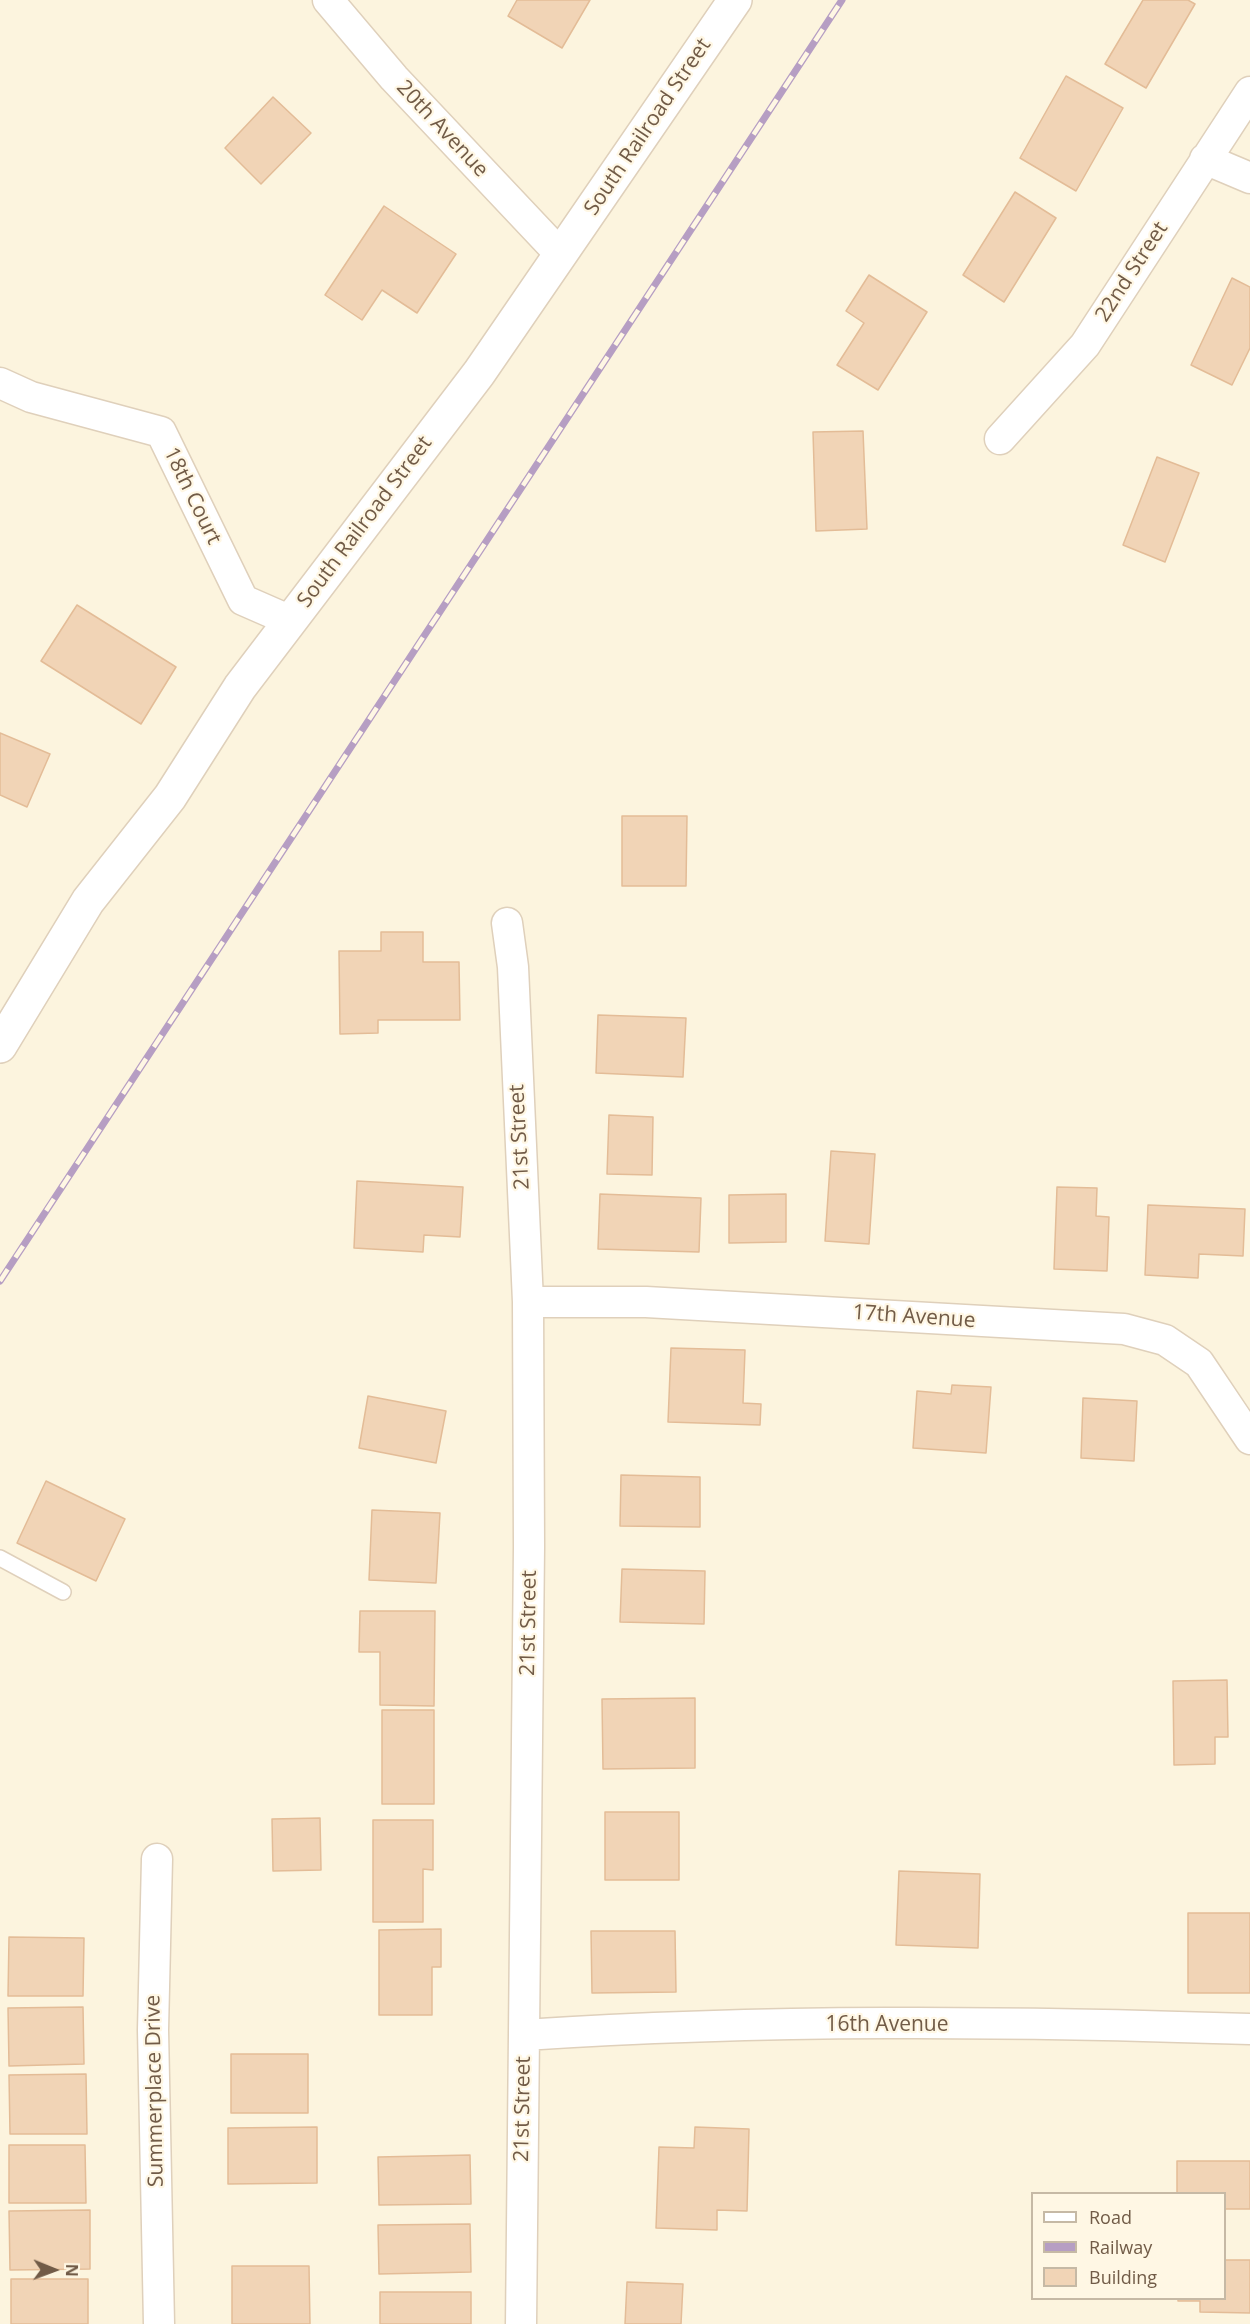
<!DOCTYPE html>
<html>
<head>
<meta charset="utf-8">
<style>
  body { margin:0 }
  #map { position:relative; width:1250px; height:2324px; overflow:hidden; background:#fcf4de; font-family:"Open Sans",sans-serif }
  canvas { display:block }
  .legend { position:absolute; left:1031px; top:2192px; width:195px; height:108px; box-sizing:border-box; background:#fff7e4; border:2px solid #c6b9a5; margin:0; padding:8px 10px; list-style:none; font-size:18px; color:#715b47 }
  .legend li { display:flex; align-items:center; gap:12px; height:30px }
  .legend b { width:30px; border:2px solid #c6b9a5 }
  .north { position:absolute; left:24px; top:2240px; width:60px; height:60px; -webkit-text-stroke:4px #fff7e4; paint-order:stroke; rotate:91deg; font-size:16px; font-weight:700; line-height:24px; text-align:center; color:#715b47 }
  .north::after { content:''; display:block; margin:auto; width:21px; height:27px; background:#715b47; clip-path:polygon(50% 0,100% 100%,50% 72%,0 100%) }
</style>
</head>
<body>
<div id="map">
<canvas width="1250" height="2324"></canvas>
<ul class="legend">
<li><b style="height:8px;background:#fff"></b>Road</li>
<li><b style="height:8px;background:#b69ec3"></b>Railway</li>
<li><b style="height:16px;background:#f1d4b6"></b>Building</li>
</ul>
<div class="north">N</div>
</div>
<script>
const c = document.querySelector('canvas').getContext('2d');
c.lineJoin = 'round';
function fill(path, color) {
  c.fillStyle = color;
  c.fill(path, 'evenodd');
}
function trace(path, color, width, dash) {
  c.strokeStyle = color;
  c.lineWidth = width;
  c.lineCap = dash ? 'butt' : 'round';
  c.setLineDash(dash || []);
  c.stroke(path);
}
function label(font, color, halo, rows, align = 'center') {
  c.font = font + ' "Open Sans",sans-serif';
  c.lineWidth = 4.5;
  c.setLineDash([]);
  c.textBaseline = 'middle';
  c.strokeStyle = halo;
  c.fillStyle = color;
  for (const [text, x, y, turn = 0] of rows) {
    c.save();
    c.translate(x, y);
    c.rotate((+turn || 0) * Math.PI / 180);
    c.textAlign = isNaN(turn) ? turn : align;
    if (halo) c.strokeText(text, 0, 0);
    c.fillText(text, 0, 0);
    c.restore();
  }
}
const building = new Path2D(`
  M 517,0 L 590,0 L 562,48 L 508,16 Z
  M 1143,0 L 1188,0 L 1195,4 L 1146,88 L 1105,64 Z
  M 1066,76 L 1123,108 L 1076,191 L 1020,158 Z
  M 273,97 L 311,133 L 261,184 L 225,148 Z
  M 1015,192 L 1056,218 L 1004,302 L 963,275 Z
  M 384,206 L 456,254 L 417,313 L 382,290 L 362,320 L 325,295 Z
  M 869,275 L 927,312 L 878,390 L 837,365 L 864,323 L 846,311 Z
  M 1232,278 L 1250,287 L 1250,348 L 1232,385 L 1191,365 Z
  M 863,431 L 867,529 L 816,531 L 813,432 Z
  M 1157,457 L 1199,473 L 1165,562 L 1123,545 Z
  M 77,605 L 176,667 L 141,724 L 41,661 Z
  M 0,733 L 50,754 L 27,807 L 0,795 Z
  M 622,816 L 687,816 L 686,886 L 622,886 Z
  M 381,932 L 423,932 L 423,962 L 459,962 L 460,1020 L 378,1020 L 378,1033 L 340,1034 L 339,951 L 381,951 Z
  M 598,1015 L 686,1018 L 683,1077 L 596,1073 Z
  M 609,1115 L 653,1117 L 652,1175 L 607,1174 Z
  M 831,1151 L 875,1154 L 869,1244 L 825,1241 Z
  M 357,1181 L 463,1187 L 460,1237 L 424,1235 L 423,1252 L 354,1248 Z
  M 1057,1187 L 1097,1188 L 1096,1216 L 1109,1217 L 1107,1271 L 1054,1269 Z
  M 600,1194 L 701,1198 L 699,1252 L 598,1249 Z
  M 786,1194 L 786,1242 L 729,1243 L 729,1195 Z
  M 1148,1205 L 1245,1209 L 1243,1256 L 1199,1254 L 1198,1278 L 1145,1275 Z
  M 671,1348 L 745,1350 L 743,1403 L 761,1404 L 760,1425 L 668,1422 Z
  M 952,1385 L 991,1387 L 986,1453 L 913,1448 L 917,1391 L 951,1394 Z
  M 368,1396 L 446,1411 L 436,1463 L 359,1448 Z
  M 1083,1398 L 1137,1401 L 1134,1461 L 1081,1458 Z
  M 621,1475 L 700,1477 L 700,1527 L 620,1526 Z
  M 46,1481 L 125,1519 L 96,1581 L 17,1543 Z
  M 372,1510 L 440,1513 L 436,1583 L 369,1580 Z
  M 622,1569 L 705,1571 L 704,1624 L 620,1622 Z
  M 360,1611 L 435,1611 L 434,1706 L 380,1705 L 380,1652 L 359,1652 Z
  M 1227,1680 L 1228,1737 L 1215,1737 L 1215,1764 L 1174,1765 L 1173,1681 Z
  M 695,1698 L 695,1768 L 603,1769 L 602,1699 Z
  M 382,1710 L 434,1710 L 434,1804 L 382,1804 Z
  M 605,1812 L 679,1812 L 679,1880 L 605,1880 Z
  M 320,1818 L 321,1870 L 273,1871 L 272,1819 Z
  M 373,1820 L 433,1820 L 433,1870 L 423,1869 L 423,1922 L 373,1922 Z
  M 899,1871 L 980,1874 L 978,1948 L 896,1945 Z
  M 1188,1913 L 1250,1913 L 1250,1993 L 1188,1993 Z
  M 441,1929 L 441,1967 L 432,1967 L 432,2015 L 379,2015 L 379,1930 Z
  M 591,1931 L 675,1931 L 676,1992 L 592,1993 Z
  M 9,1937 L 84,1938 L 83,1996 L 8,1996 Z
  M 83,2007 L 84,2064 L 9,2066 L 8,2008 Z
  M 231,2054 L 308,2054 L 308,2113 L 231,2113 Z
  M 86,2074 L 87,2134 L 10,2134 L 9,2075 Z
  M 317,2127 L 317,2183 L 228,2184 L 228,2128 Z
  M 695,2127 L 749,2129 L 747,2211 L 717,2210 L 717,2230 L 656,2228 L 659,2147 L 694,2148 Z
  M 9,2145 L 85,2145 L 86,2203 L 9,2203 Z
  M 470,2155 L 471,2204 L 379,2205 L 378,2157 Z
  M 1177,2161 L 1250,2161 L 1250,2209 L 1224,2209 L 1224,2194 L 1177,2194 Z
  M 90,2210 L 90,2269 L 10,2270 L 9,2211 Z
  M 470,2224 L 471,2272 L 379,2274 L 378,2225 Z
  M 1224,2260 L 1250,2260 L 1250,2313 L 1200,2312 L 1200,2301 L 1178,2301 L 1178,2298 L 1224,2298 Z
  M 232,2266 L 309,2266 L 310,2324 L 232,2324 Z
  M 11,2279 L 88,2279 L 88,2324 L 11,2324 Z
  M 627,2282 L 683,2284 L 681,2324 L 625,2324 Z
  M 380,2292 L 471,2292 L 471,2324 L 380,2324 Z`);
fill(building, '#f1d4b6');
trace(building, '#e3bc97', 1.5);
const service = new Path2D(`
  M 0,1558 L 63,1592`);
const minor = new Path2D(`
  M 328,0 L 394,78 L 561,255
  M 1205,159 L 1250,178
  M 0,383 L 31,397 L 161,432 L 243,600 L 291,621
  M 1000,439 L 1085,345 L 1250,92
  M 507,923 L 513,967 L 528,1302 L 529,1547 L 521,2324
  M 528,1302 L 646,1302 L 1124,1329 L 1165,1340 L 1199,1363 L 1250,1439
  M 157,1859 L 153,2030 L 159,2324
  M 524,2035 C 765,2019 1009,2021 1250,2029`);
const tertiary = new Path2D(`
  M 0,1046 L 88,901 L 170,797 L 240,687 L 479,373 L 735,0`);
trace(service, '#dfd0bb', 18);
trace(minor, '#dfd0bb', 33);
trace(tertiary, '#dfd0bb', 36);
trace(service, '#fff', 15);
trace(minor, '#fff', 30);
trace(tertiary, '#fff', 33);
const rail = new Path2D(`
  M 0,1281 L 842,0`);
trace(rail, '#b69ec3', 7);
trace(rail, '#fff7e4', 4.5, [14]);
label('21px', '#715b47', '#fff7e4', [
  ["South Railroad Street",648,127,-56],
  ["20th Avenue",442,129,47],
  ["22nd Street",1132,272,-57],
  ["18th Court",192,496,64],
  ["South Railroad Street",365,522,-53],
  ["21st Street",520,1137,-93],
  ["17th Avenue",914,1317,4],
  ["21st Street",529,1623,-89],
  ["16th Avenue",887,2025],
  ["Summerplace Drive",155,2091,-91],
  ["21st Street",523,2109,-89]
]);
</script>
</body>
</html>
